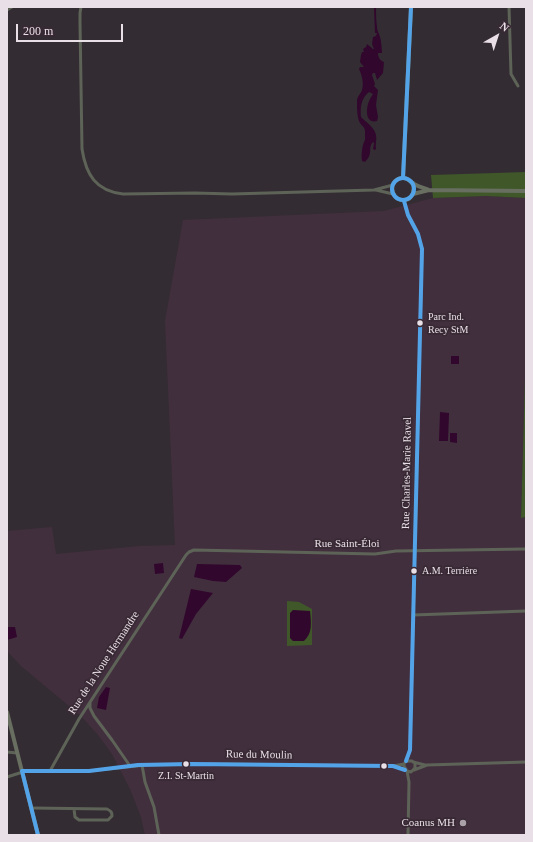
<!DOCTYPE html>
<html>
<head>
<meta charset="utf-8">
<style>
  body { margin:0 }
  #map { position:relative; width:533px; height:842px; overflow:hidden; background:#342c33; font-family:"Times New Roman",serif }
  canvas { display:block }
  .frame { position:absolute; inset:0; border:8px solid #e9dfe6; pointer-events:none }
  .north { position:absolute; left:477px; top:16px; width:40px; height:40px; -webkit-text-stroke:3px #382935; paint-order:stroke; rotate:39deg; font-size:11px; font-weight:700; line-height:16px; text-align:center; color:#e9dfe6 }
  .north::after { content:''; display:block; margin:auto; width:14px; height:18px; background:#e9dfe6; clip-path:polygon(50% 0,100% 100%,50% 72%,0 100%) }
  .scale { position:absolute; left:16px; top:24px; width:107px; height:18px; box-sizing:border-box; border:2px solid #e9dfe6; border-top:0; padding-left:5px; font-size:12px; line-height:14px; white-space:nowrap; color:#e9dfe6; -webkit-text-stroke:3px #382935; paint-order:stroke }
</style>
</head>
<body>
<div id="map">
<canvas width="533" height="842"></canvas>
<div class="frame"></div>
<div class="north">N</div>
<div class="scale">200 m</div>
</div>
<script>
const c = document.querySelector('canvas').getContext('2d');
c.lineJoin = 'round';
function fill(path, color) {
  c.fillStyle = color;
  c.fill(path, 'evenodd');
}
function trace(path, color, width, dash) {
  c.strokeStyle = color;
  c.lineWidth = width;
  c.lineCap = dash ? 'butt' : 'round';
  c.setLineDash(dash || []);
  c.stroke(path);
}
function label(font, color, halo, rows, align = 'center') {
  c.font = font + ' "Times New Roman",serif';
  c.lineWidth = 3.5;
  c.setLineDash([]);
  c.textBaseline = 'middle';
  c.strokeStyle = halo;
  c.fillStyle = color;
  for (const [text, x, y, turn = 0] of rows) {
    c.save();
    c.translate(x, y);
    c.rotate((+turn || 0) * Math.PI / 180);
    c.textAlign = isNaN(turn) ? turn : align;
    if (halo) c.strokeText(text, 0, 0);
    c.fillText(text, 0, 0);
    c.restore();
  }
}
fill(new Path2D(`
  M 486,196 L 526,198 L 526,343 L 521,517 L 526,518 L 526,835 L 145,835 L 141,817 L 130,789 L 112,754 L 98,735 L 81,716 L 21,666 L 7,651 L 7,531 L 52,527 L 56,554 L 140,546 L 175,545 L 165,321 L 183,220 L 384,211 L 433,198 Z`), '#422f3e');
fill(new Path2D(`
  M 526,172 L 526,198 L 486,196 L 433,198 L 431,175 Z
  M 526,343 L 526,517 L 521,518 Z
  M 287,601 L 299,602 L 312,609 L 312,645 L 287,646 Z`), '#3f5729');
fill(new Path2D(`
  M 374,7 L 376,7 C 376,14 376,21 377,27 C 377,31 379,33 380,37 C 381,39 382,50 382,53 L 378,53 C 378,57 380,61 384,62 L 383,73 L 377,80 L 375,73 L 373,73 L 372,75 L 375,84 L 374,86 L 378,90 L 376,105 L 378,117 L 377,121 C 366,124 366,111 368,104 C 369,100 371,97 373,94 L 369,92 C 361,98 360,108 361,117 C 366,122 375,128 376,135 C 377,140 375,144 376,149 L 375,150 L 373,149 L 374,143 L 373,142 C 367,149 374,153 365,162 L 362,161 C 361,155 362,145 365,140 C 365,137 365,134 365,131 C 365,127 362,126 360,123 C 357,118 357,108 357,102 C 357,96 360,95 362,90 C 364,84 362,75 359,69 L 360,67 L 364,67 L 360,62 L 361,55 L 362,52 L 364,52 L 363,49 L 366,47 L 367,44 L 373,49 L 374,49 L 372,44 L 373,37 L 376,36 L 377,33 L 375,33 Z
  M 451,356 L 459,356 L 459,364 L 451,364 Z
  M 440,412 L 449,413 L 448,441 L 439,441 Z
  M 450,433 L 457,433 L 457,443 L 450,442 Z
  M 163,563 L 164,573 L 155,574 L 154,564 Z
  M 197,564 L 240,565 L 242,568 L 226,582 L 213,581 L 194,577 Z
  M 191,589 L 213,593 L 196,614 L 182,639 L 179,638 Z
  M 293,610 L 310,611 C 311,622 313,633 304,641 L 293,641 L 290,638 L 290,613 Z
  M 7,627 L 15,627 L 17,637 L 7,640 Z
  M 106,687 L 110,688 L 106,710 L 97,708 L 99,697 Z`), '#31072d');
trace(new Path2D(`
  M 81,7 L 80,13 L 80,23 L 82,149 C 86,175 96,191 123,194 L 195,193 L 232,194 L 374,190 L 393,185
  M 509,7 L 511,74 L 518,86
  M 7,10 L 12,7
  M 376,190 L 393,194
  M 404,201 L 408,215 L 418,234 L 422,249 L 410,750 L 406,761
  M 413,615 L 526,611
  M 90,703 L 90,708 L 94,716 L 112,740 L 130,766
  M 7,752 L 17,753
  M 413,762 L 425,765
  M 142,765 L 145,782 L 154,807 L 159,835
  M 414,770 L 427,765 L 526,762
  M 50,771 L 79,719 L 186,555 L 189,552 L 194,550 L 375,554 L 396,551 L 526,549
  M 407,771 L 411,772 L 415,768 L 415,763 L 412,761 L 406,761 L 404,764 L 404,766 L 407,771 L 409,782 L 408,835
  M 7,777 L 26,771 L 89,771 L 146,765 L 215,764 L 393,766 L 404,764
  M 32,808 L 107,809 C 111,811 112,812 112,816 L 108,820 L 79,820 L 75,817 L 74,809`), '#5e6358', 3);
trace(new Path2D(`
  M 403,178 L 411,7
  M 413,183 C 415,190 413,199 405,200 C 393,202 387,185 398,179 C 405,175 409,181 414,184 C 419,187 424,188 429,190 L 526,191
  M 413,194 L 429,190
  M 7,712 L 38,835`), '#686f61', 4);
trace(new Path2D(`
  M392 189a11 11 0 1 1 22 0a11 11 0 1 1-22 0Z
  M 403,178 L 411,7
  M 404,201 L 408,215 L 418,234 L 422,249 L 410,750 L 406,761
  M 22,771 L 89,771 L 138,765 L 191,764 L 393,766 L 405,770
  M 22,771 L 38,835`), '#53a3e8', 4);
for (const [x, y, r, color] of [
  [420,323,3.5,"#e9dfe6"],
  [414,571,3.5,"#e9dfe6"],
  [186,764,3.5,"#e9dfe6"],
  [384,766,3.5,"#e9dfe6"],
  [463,823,4,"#aaa0a7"]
]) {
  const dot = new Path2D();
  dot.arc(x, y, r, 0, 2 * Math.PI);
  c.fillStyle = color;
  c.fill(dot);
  trace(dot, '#382935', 1.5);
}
label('10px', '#e9dfe6', '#382935', [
  ["Parc Ind.",428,317],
  ["Recy StM",428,330],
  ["A.M. Terrière",422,571],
  ["Z.I. St-Martin",186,776,"center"]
], 'left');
label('11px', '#e9dfe6', '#382935', [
  ["Rue Charles-Marie Ravel",407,473,-89],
  ["Rue Saint-Éloi",347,544],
  ["Rue de la Noue Hermandre",104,663,-57],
  ["Rue du Moulin",259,755,1]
]);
label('11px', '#e9dfe6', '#382935', [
  ["Coanus MH",455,823]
], 'right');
</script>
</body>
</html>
